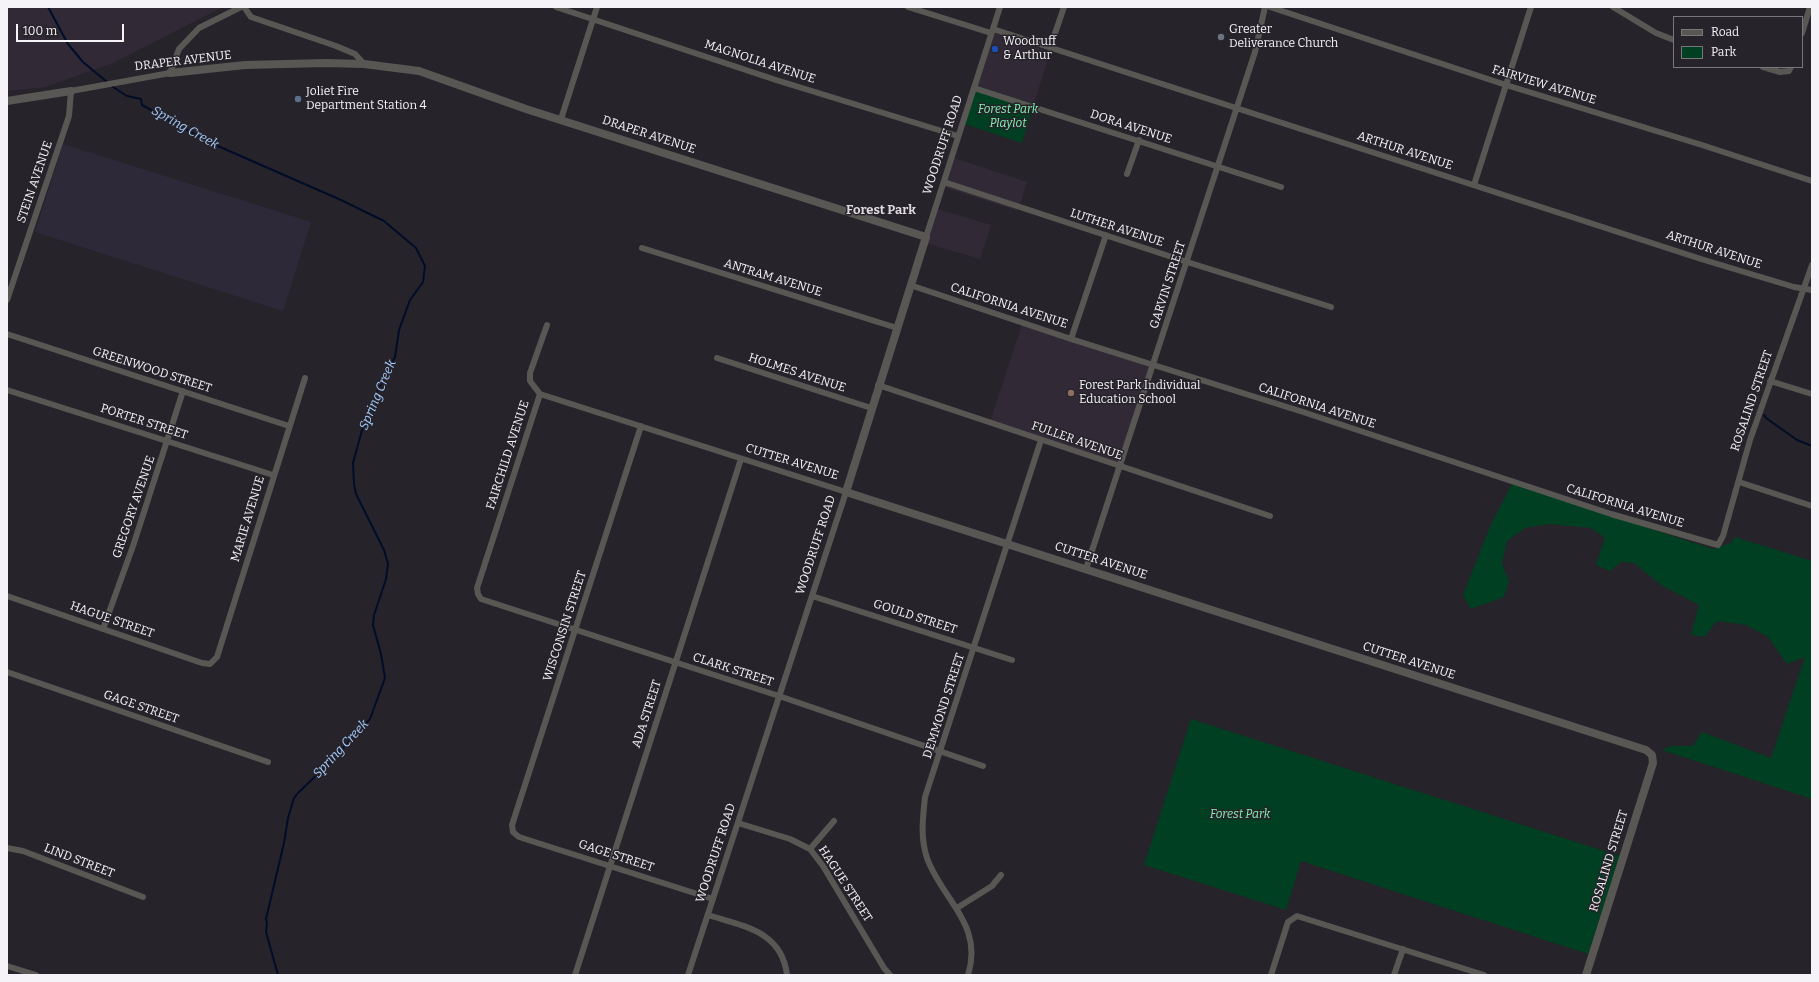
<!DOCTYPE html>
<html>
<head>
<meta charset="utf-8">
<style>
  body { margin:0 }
  #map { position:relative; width:1819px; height:982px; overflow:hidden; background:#27232a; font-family:Bitter,serif }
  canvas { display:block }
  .frame { position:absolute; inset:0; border:8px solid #f5f3f7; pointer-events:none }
  .legend { position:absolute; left:1673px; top:16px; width:130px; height:52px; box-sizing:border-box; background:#27232a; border:1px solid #79767c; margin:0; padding:5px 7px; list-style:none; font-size:12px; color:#f5f3f7 }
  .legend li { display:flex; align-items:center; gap:8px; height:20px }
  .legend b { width:20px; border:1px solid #79767c }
  .scale { position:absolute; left:16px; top:24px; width:108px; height:18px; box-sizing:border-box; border:2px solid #f5f3f7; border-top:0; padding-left:5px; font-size:12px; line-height:14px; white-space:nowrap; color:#f5f3f7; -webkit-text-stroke:3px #27232a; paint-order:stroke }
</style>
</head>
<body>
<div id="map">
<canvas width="1819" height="982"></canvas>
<div class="frame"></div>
<ul class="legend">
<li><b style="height:5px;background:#585754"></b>Road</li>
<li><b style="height:11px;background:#003f21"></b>Park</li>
</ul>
<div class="scale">100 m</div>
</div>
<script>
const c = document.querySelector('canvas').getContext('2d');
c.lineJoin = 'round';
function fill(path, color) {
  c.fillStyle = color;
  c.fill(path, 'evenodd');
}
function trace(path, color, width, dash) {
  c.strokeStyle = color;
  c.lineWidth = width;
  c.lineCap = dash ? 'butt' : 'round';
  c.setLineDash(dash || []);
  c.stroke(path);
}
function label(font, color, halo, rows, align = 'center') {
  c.font = font + ' Bitter,serif';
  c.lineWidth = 3;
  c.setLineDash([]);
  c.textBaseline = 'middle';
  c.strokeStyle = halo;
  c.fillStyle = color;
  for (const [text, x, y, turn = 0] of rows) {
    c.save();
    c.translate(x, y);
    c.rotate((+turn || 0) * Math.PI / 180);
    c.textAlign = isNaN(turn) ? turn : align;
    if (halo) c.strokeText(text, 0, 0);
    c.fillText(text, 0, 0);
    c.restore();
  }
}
fill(new Path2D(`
  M 7,7 L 223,7 L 113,63 L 45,87 L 7,91 Z
  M 994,33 L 1050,52 L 1034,104 L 977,86 Z
  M 954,158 L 1027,182 L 1018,211 L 944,187 Z
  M 937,209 L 991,225 L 980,259 L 926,243 Z
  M 1022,324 L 1151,365 L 1119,465 L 990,422 Z`), '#312a36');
fill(new Path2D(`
  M 63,144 L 311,222 L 283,311 L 35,232 Z`), '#2e2939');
fill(new Path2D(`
  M 977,86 L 1034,104 L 1022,143 L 965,124 Z
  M 1512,484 L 1713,549 L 1731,543 L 1735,537 L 1812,561 L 1812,799 L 1662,750 L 1671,746 L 1693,746 L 1702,732 L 1771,758 L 1805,657 L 1787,664 L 1768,637 L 1746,625 L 1717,621 L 1704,637 L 1691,635 L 1699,605 L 1661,585 L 1634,563 L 1621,562 L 1610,571 L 1596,565 L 1605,538 L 1591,528 L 1549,524 L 1525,528 L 1507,541 L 1502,563 L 1509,582 L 1504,597 L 1471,609 L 1463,595 L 1491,524 Z
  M 1191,719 L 1620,856 L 1588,954 L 1301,861 L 1286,910 L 1144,865 Z`), '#003f21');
trace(new Path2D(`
  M 48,7 L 68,44 L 83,62 L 107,82
  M 110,85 L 127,96 L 141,99 L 142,105 L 211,143 L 341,200 L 384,221 L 416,248 L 425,266 L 423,282 L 410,300 L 399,330 L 395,357 L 376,394 L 364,423 L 353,463 L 354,484 L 356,494 L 384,550 L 388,564 L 386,579 L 374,615 L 373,625 L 381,654 L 385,678 L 370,719 L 326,766 L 298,793 L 294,798 L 288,818 L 284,843 L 266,919 L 267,923 L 266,932 L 278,975
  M 1764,415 L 1766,418 L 1797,440 L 1812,446`), '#000d28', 2);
trace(new Path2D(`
  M 244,7 L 251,17 L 336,46 L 355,54 L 364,64
  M 556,7 L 776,80 L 958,136
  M 908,7 L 991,33
  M 1270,7 L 1506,85 L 1702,145 L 1812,181
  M 1613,7 L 1656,33 L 1674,40
  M 993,29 L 1701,259 L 1794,287 L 1812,290
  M 1802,33 L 1810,7
  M 1050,48 L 1064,7
  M 1763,67 L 1780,72 L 1789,71 L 1791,67
  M 974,88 L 1281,187
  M 561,119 L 597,7
  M 1127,174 L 1139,140
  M 944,182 L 1187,262 L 1331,307
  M 1474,185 L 1531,7
  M 926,237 L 1000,7
  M 642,248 L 897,328
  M 910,285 L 1071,339 L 1303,412 L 1611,514 L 1718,545 L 1723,536 L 1750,440 L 1812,265
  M 7,300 L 69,116 L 71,91 L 170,73 L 179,49 L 199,28 L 241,7
  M 547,325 L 530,373 L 530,381 L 540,394 L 477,588 L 478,594 L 481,599 L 779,696 L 983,766
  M 7,334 L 289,426
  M 1071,339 L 1106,235
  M 717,358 L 871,408
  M 1770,381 L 1812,394
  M 878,385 L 1270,516
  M 7,390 L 273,475
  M 540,394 L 846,492 L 688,975
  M 641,426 L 512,825 L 513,832 L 519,837 L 713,899
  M 1739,482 L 1812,506
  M 1086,569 L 1255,52 L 1265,7
  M 7,596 L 202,663 L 210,664 L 217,657 L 305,378
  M 812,596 L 1012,660
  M 103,629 L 133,546 L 183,391
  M 7,672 L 268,762
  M 738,823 L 790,839 L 810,849 L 823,866 L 884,968 L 890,975
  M 7,848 L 23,851 L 143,897
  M 810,849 L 834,821
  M 957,908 L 992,886 L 1001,875
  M 708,915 C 743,926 782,931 787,975
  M 7,966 L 36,975
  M 575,975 L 741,459
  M 968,975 C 984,924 942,900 927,858 C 920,837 923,817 925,797 L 1041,440
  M 1271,975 L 1288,922 L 1297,916 L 1484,975
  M 1394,975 L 1403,949`), '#585754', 6);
trace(new Path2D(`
  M 170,73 L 245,65 L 326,63 L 364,64 L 419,71 L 526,109 L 926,237 L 846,492 L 1646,750 L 1652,755 L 1653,763 L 1586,975
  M 7,101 L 71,91`), '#585754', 8);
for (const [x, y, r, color] of [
  [1221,37,4,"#6b7280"],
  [995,49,4,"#1a4fb4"],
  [298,99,4,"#5c6f8a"],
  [1071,393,4,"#8d6e63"]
]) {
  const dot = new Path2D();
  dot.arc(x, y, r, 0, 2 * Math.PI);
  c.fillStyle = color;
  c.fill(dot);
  trace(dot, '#27232a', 1.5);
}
label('12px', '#f5f3f7', '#27232a', [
  ["Greater",1229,30],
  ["Deliverance Church",1229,44],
  ["Woodruff",1003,42],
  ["& Arthur",1003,56],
  ["Joliet Fire",306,92],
  ["Department Station 4",306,106],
  ["Forest Park Individual",1079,386],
  ["Education School",1079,400]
], 'left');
label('12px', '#f5f3f7', '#27232a', [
  ["DRAPER AVENUE",183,61,-7],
  ["MAGNOLIA AVENUE",760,62,18],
  ["FAIRVIEW AVENUE",1544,85,17],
  ["DORA AVENUE",1131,127,18],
  ["DRAPER AVENUE",649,135,18],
  ["WOODRUFF ROAD",943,145,-72],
  ["ARTHUR AVENUE",1405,151,18],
  ["STEIN AVENUE",35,182,-71],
  ["LUTHER AVENUE",1117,228,18],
  ["ARTHUR AVENUE",1714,250,18],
  ["ANTRAM AVENUE",773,278,17],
  ["GARVIN STREET",1168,285,-72],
  ["CALIFORNIA AVENUE",1009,306,18],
  ["GREENWOOD STREET",152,370,18],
  ["HOLMES AVENUE",797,373,18],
  ["ROSALIND STREET",1752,401,-71],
  ["CALIFORNIA AVENUE",1317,406,18],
  ["PORTER STREET",144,422,18],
  ["FULLER AVENUE",1077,441,19],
  ["FAIRCHILD AVENUE",508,455,-72],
  ["CUTTER AVENUE",792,462,17],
  ["CALIFORNIA AVENUE",1625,506,17],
  ["GREGORY AVENUE",134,507,-71],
  ["MARIE AVENUE",248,519,-73],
  ["WOODRUFF ROAD",816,545,-72],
  ["CUTTER AVENUE",1101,561,18],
  ["GOULD STREET",915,617,18],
  ["HAGUE STREET",112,620,19],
  ["WISCONSIN STREET",565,626,-72],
  ["CUTTER AVENUE",1409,661,18],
  ["CLARK STREET",733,670,18],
  ["DEMMOND STREET",944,706,-72],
  ["GAGE STREET",141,707,19],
  ["ADA STREET",647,714,-72],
  ["WOODRUFF ROAD",716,853,-72],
  ["GAGE STREET",616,856,18],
  ["LIND STREET",79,861,21],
  ["ROSALIND STREET",1609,861,-73],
  ["HAGUE STREET",845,884,57]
]);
label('italic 12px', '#83f0af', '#27232a', [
  ["Forest Park",1008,110],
  ["Playlot",1008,124],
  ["Forest Park",1240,815]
]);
label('italic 13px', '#a3cdfe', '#27232a', [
  ["Spring Creek",185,128,29],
  ["Spring Creek",378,395,-67],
  ["Spring Creek",341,749,-47]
]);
label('bold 13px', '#ded9e1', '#27232a', [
  ["Forest Park",881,210]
]);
</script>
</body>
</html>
